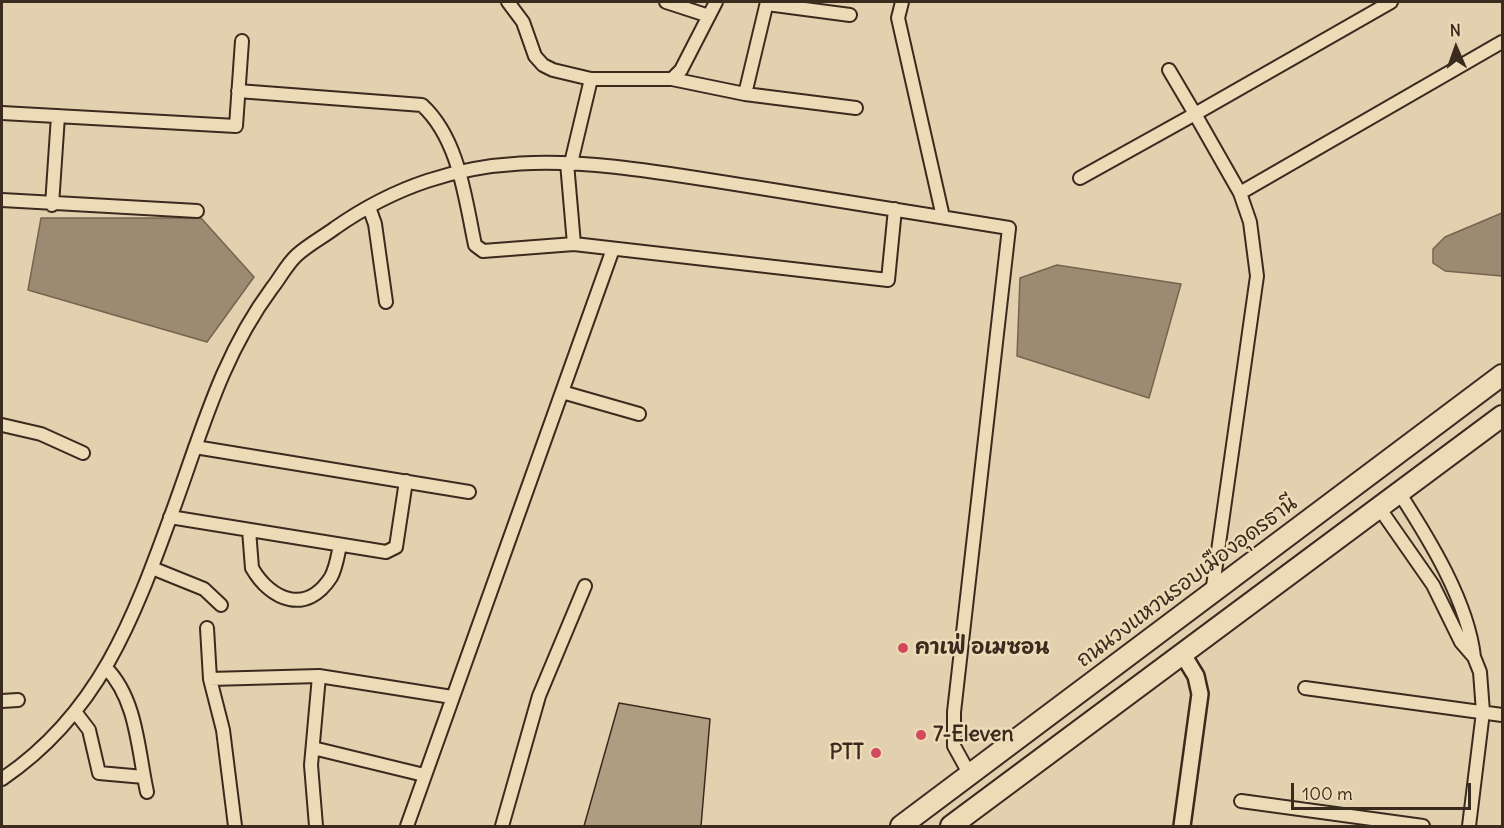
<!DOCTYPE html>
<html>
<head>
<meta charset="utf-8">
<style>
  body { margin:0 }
  #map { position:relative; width:1504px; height:828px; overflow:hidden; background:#e2d0af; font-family:Delius,sans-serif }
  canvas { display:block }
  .frame { position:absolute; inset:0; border:3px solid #3b2a1e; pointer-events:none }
  .north { position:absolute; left:1426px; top:18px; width:60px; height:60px; -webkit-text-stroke:4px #eddbb8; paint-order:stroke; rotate:358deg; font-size:16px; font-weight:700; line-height:24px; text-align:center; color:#3b2a1e }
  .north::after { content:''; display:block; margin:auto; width:21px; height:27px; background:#3b2a1e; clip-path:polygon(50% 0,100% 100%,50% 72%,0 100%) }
  .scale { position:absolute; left:1291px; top:783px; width:180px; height:27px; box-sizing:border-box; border:3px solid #3b2a1e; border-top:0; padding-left:8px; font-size:18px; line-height:21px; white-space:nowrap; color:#3b2a1e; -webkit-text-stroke:4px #eddbb8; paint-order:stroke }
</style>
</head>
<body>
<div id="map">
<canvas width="1504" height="828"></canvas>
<div class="frame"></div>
<div class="north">N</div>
<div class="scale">100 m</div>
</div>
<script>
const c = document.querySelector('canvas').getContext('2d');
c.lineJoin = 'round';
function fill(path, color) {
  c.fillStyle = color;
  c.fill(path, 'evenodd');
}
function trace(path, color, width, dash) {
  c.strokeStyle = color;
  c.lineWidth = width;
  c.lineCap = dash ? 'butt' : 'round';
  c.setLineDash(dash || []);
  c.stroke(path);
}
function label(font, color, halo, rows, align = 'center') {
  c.font = font + ' Delius,"Playpen Sans Thai",sans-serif';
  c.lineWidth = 5;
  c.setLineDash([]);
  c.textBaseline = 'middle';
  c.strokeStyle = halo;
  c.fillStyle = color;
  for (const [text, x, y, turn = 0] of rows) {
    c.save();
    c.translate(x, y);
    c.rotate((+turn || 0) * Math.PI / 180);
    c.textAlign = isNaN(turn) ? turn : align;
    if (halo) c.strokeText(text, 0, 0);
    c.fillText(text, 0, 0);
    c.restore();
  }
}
const water = new Path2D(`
  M 1502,213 L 1502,276 L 1445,271 L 1433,263 L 1433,249 L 1445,237 Z
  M 41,218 L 201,218 L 254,277 L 207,342 L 28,290 Z
  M 1057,265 L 1181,284 L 1149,398 L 1017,356 L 1020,278 Z`);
fill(water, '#9c8a72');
trace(water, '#756450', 1.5);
const building = new Path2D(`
  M 619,703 L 710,719 L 701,826 L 584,826 Z`);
fill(building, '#ae9d81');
trace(building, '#3b2a1e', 1.5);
const minor = new Path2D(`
  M 508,2 L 523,22 L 535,56 L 543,65 L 553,70 L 591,79 L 672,79 L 745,94 L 856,108
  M 666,2 L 709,16
  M 902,2 L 898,18 L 943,217
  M 1391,2 L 1195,114 L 1240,193 L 1502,42
  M 767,4 L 850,15
  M 672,79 L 681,70 L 716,2
  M 238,91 L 422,105 C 459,139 465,198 475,245 L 483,251 L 574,244 L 888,280 L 895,209
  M 745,94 L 767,2
  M 2,113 L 236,126 L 242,41
  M 567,163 L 574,244
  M 571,163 L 591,79
  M 1080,178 L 1195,114 L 1169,70
  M 2,200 L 197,211
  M 52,205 L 58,116
  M 369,207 L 375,224 L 386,302
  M 562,392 L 639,414
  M 2,425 L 41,434 L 83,453
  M 195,447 L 469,492
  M 1400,494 C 1429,539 1468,602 1474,657
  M 1380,509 L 1433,585 L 1461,642 L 1474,657 L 1480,672 L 1483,712 L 1469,826
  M 170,517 L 386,552 L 396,547 L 406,481
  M 249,530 L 252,568 C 271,601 307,615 331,577 C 336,568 338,555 340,545
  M 152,568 L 204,589 L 221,605
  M 1212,593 L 1257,276 L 1250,222 L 1240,193
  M 207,628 L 210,679 L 223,730 L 235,826
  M 106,668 C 137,699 138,751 147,792
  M 210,679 L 319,676 L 452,697
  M 1305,688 L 1502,715
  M 2,701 L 18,700
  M 76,713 L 89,730 L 99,773 L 144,777
  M 313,748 L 424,775
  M 2,779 C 100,713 134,617 173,510 C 202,431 221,357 272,288 C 280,278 287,264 297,255 C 308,245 323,237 335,228 C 472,132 601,164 754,187 C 839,201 924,214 1009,228 L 954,712 L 954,746 L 970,775
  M 1241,801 L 1423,826
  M 316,826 L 311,765 L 319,676
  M 407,826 L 613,249
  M 502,826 L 539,696 L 585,586`);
const tertiary = new Path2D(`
  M 1182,653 L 1196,676 L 1200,694 L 1182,826`);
const primary = new Path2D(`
  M 901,826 L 1502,375
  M 951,826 L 1502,416`);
trace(minor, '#3b2a1e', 16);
trace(tertiary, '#3b2a1e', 20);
trace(primary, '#3b2a1e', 24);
trace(minor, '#eddbb8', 12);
trace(tertiary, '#eddbb8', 15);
trace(primary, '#eddbb8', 20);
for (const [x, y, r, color] of [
  [903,648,6,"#d1495b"],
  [921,735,6,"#d1495b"],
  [876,753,6,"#d1495b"]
]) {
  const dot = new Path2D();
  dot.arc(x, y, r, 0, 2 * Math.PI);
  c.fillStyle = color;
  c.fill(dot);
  trace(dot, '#eddbb8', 2);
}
label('21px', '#3b2a1e', '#eddbb8', [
  ["ถนนวงแหวนรอบเมืองอุดรธานี",1187,582,-37]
]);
label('bold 21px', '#3b2a1e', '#eddbb8', [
  ["คาเฟ่ อเมซอน",915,648],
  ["7-Eleven",933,735],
  ["PTT",864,753,"right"]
], 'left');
</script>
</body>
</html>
